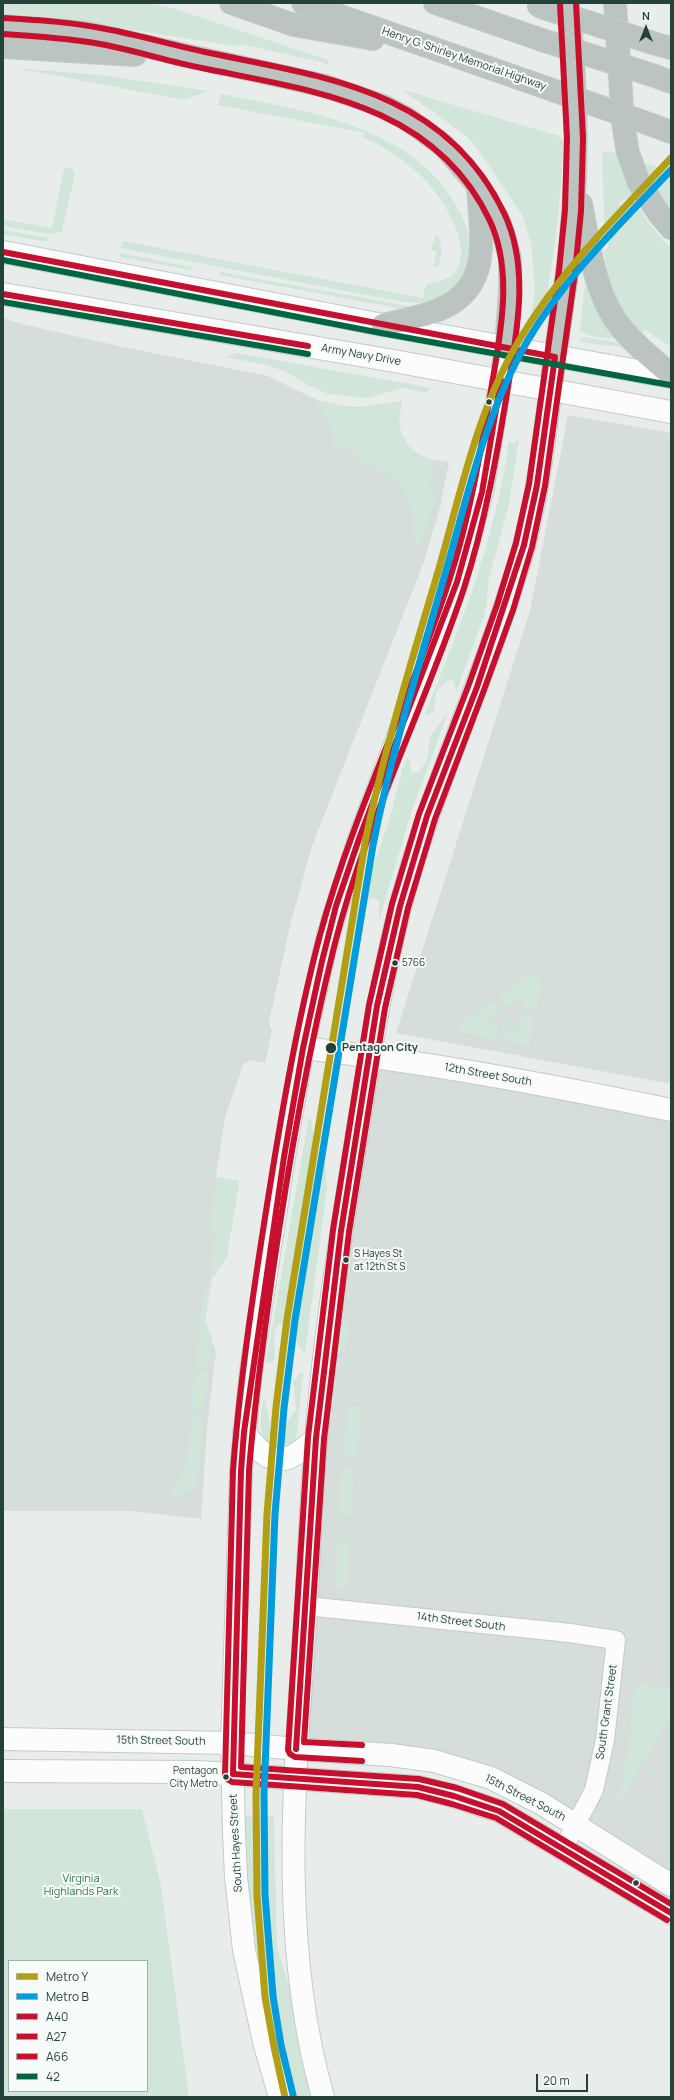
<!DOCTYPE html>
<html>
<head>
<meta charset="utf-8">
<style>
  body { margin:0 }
  #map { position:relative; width:674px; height:2100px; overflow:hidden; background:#e8edeb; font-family:Manrope,sans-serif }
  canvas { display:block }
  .frame { position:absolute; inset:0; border:4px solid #24423a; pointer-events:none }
  .legend { position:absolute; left:8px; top:1960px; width:140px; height:132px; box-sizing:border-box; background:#f7fbf9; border:1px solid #a3b1ad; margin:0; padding:5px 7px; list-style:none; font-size:12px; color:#24423a }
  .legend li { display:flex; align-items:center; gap:8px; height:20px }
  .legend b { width:20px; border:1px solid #a3b1ad }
  .north { position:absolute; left:626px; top:8px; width:40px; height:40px; -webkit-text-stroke:3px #f7fbf9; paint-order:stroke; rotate:0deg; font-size:11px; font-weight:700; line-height:16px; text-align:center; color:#24423a }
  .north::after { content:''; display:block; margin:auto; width:14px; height:18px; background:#24423a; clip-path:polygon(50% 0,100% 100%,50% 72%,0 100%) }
  .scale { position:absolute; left:536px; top:2074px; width:52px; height:18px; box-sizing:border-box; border:2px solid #24423a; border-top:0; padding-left:5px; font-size:12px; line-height:14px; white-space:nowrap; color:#24423a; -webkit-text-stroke:3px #f7fbf9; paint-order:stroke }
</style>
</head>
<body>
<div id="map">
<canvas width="674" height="2100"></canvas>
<div class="frame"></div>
<ul class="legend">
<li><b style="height:5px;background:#b29f14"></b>Metro Y</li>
<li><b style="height:5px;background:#009cde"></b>Metro B</li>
<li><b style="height:5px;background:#c8102e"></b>A40</li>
<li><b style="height:5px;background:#c8102e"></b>A27</li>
<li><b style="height:5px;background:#c8102e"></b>A66</li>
<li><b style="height:5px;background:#006641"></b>42</li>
</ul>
<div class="north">N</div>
<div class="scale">20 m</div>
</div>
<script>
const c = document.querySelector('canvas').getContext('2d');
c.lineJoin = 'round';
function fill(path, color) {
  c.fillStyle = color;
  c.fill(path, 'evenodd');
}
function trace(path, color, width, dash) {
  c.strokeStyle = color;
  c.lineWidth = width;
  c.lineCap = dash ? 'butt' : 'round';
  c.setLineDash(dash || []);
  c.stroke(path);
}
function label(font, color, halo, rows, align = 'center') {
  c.font = font + ' Manrope,sans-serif';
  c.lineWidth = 4;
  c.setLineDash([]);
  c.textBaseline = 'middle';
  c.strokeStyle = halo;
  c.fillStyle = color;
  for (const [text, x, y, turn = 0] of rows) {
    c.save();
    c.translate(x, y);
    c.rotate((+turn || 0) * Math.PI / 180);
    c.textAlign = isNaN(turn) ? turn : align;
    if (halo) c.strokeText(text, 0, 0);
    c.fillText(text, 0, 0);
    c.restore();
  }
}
fill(new Path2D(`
  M 3,318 L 26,325 L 123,347 L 268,376 L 317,400 L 332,405 L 362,407 L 402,401 L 399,419 L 401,433 L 409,447 L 419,455 L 430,459 L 449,462 L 440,507 L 424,562 L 312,846 L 291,922 L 279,976 L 269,1023 L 272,1031 L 265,1063 L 250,1060 L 243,1065 L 225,1118 L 216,1177 L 238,1181 L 239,1184 L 217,1228 L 227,1256 L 212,1279 L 205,1320 L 216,1352 L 207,1428 L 201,1519 L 133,1511 L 3,1511 Z
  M 568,415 L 671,433 L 671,1084 L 396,1033 L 530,611 Z
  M 369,1055 L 671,1110 L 671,1885 L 491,1778 L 296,1749 L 316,1438 Z`), '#d6dedb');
fill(new Path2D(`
  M 3,3 L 149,3 L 175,9 L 329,60 L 328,64 L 241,44 L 236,46 L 105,26 L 3,17 Z
  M 15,68 L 101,75 L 209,91 L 184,100 Z
  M 403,90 L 559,136 L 563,140 C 562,202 553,263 542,324 L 531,322 L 535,288 L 531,244 L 522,215 L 480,152 L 466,136 Z
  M 221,94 C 307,111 423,127 463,219 C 468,232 475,249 471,263 C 470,267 466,272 463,276 C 461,281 457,291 453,294 C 440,305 419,303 403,302 L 120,248 L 123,241 L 423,298 L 426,284 C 436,282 450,280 456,271 C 474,244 440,194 421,176 C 404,160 384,147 363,137 L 365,133 L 218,105 Z
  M 602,152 L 615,152 C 626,189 643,221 671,248 L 671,347 L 646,330 L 639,333 C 616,303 607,289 604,250 L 608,249 L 604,216 ZM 627,198 L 637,213 L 628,218 L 619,203 Z
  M 642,162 L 671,171 L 671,213 L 651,185 Z
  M 67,167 L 72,168 L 75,173 L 62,232 L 48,234 L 3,226 L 3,219 L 52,228 L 63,172 Z
  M 3,230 L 47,238 L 49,240 L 43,241 L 3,234 Z
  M 436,234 C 444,243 442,256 438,267 L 436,267 L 434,265 L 436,251 L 431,250 Z
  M 120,253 L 192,267 L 191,270 L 120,257 Z
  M 220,272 L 403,305 L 413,307 L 403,309 L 220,275 Z
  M 585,283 L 589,283 L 616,337 C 606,340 588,337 580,330 Z
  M 583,337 L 622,343 L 621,347 L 580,342 L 579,341 Z
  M 237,353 L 431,388 L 425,393 L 403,388 L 368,398 L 328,394 L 310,386 L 284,371 L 262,364 L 225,357 Z
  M 317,400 L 351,407 L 381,405 L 402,401 C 402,408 399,414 399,420 C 400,447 420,458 444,462 L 443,468 L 434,466 L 429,488 L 434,494 L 434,503 L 419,543 L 412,540 C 419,493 397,476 357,458 L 360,453 L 345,447 L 343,452 L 332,447 C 335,428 330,416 316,404 Z
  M 519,439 L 509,504 L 488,582 L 487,602 L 484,616 L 456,693 L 453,680 L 446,681 L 436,693 L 434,711 L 426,715 L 425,714 C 462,622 495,540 509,441 L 513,443 Z
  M 448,713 L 411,813 L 379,921 L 379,901 L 373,897 L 362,906 L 360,925 L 353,926 L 390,818 L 402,770 L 408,756 L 412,773 L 419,772 L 427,760 L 430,736 Z
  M 534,974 C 546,980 538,1000 535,1011 L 523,1008 L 524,1003 L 517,999 L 506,1006 L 499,996 Z
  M 493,1001 L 501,1011 L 489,1018 L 491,1027 L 498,1028 L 495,1039 L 461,1032 L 460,1025 Z
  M 522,1015 L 534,1017 L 529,1044 L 528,1045 L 502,1041 L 504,1029 L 518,1032 Z
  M 309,1116 C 317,1127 305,1144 328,1133 L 325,1156 L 327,1188 L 305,1352 L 303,1352 L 285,1323 C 268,1322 277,1352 274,1361 L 266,1363 ZM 313,1139 L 322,1140 L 321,1153 L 312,1152 Z
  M 216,1177 L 238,1181 L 239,1184 L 227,1256 L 212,1279 L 205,1320 L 212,1337 L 209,1363 L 207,1362 L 207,1364 L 209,1365 L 208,1368 L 196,1367 L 203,1295 L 209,1286 L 215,1233 L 210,1224 Z
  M 347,1319 C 349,1332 349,1340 343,1352 L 337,1351 L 339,1332 Z
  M 195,1371 L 208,1372 L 204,1404 L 201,1407 L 192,1406 Z
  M 301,1373 L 303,1373 L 296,1440 L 293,1445 L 277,1450 C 254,1435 261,1419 264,1395 L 271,1428 L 275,1433 L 280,1433 L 296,1409 L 293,1381 Z
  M 348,1406 L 360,1407 L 357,1458 L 344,1458 Z
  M 191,1413 L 200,1415 L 202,1420 L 197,1487 L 170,1500 L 170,1493 C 190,1472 189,1441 191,1413 Z
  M 341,1467 L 354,1468 L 351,1516 L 339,1515 Z
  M 338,1540 L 350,1541 L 347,1589 L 335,1588 Z
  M 635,1683 L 671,1689 L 671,1716 L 617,1806 L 628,1753 Z
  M 3,1809 L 142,1809 L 161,1885 L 189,2097 L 3,2097 ZM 9,1961 L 147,1961 L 147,2091 L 9,2091 Z
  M 274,1816 L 277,1948 L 291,1992 L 295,2026 L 311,2097 L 290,2097 C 272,2035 255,1971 249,1906 C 246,1876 245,1847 244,1817 Z`), '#d1e6d8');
const street = new Path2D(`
  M 306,1606 L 570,1633 L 616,1640 L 605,1740 L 594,1790 L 563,1849`);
const secondary = new Path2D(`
  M 3,252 L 383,325 L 671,377
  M 3,294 L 394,361 L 671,412
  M 303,1048 C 427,1062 549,1085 671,1110
  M 244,1432 C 270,1467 284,1468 316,1438
  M 3,1739 L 232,1743 L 296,1749 L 391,1755 L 434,1761 L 491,1778 L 542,1804 L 671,1885
  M 3,1771 L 199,1772 L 418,1787 L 454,1796 L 499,1811 L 671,1913
  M 280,2097 L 264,2042 L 244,1950 L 236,1877 L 234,1833 L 232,1743 L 241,1471 L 251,1371 L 284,1157 L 303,1048 L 328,935 L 360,836 L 457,582 L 482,492 L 506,348
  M 323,2097 C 278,1939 295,1772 306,1610 C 309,1553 311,1497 316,1441 C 324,1334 342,1228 359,1123 C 371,1049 382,976 401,904 C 433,783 488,670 523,550 C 540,488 546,421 555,357`);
const highway = new Path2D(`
  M 231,3 L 294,25 L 373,39
  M 303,3 L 544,87
  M 435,3 L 542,40
  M 615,3 L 623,122 L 628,153 L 639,183 L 659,214 L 671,228
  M 3,26 L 86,33 L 325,86 L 383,106 L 406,118 L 444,146 L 478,186 L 498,219 L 503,232 L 510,258 L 510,290 L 506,348
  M 656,44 L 671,48
  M 3,47 L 135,55
  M 655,76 L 671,82
  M 655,126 L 671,132
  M 581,204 C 589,243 593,287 616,321 C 631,342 652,358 671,375
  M 383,325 C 399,321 417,318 433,312 C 494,291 481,239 478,188
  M 555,357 C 564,297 573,237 575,176 C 577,119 574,60 568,3`);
trace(street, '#c5cac8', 20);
trace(secondary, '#c3cbc8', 24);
trace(highway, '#c3ccc9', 24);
trace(street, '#fcfcfc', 18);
trace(secondary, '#fcfcfc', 22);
trace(highway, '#bcc4c2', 22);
const highwayBridge = new Path2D(`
  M 538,6 L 656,44
  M 542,40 L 655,76
  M 544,87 L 655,126`);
trace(highwayBridge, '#c3ccc9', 24, []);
trace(highwayBridge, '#bcc4c2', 22);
trace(new Path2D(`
  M 3,252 L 555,357
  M 3,294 L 308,346
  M 296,1749 L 316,1438 L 341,1231 L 377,1006 L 400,906 L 427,816 L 477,687 L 524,545 L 537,485 L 555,357
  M 233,1774 L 241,1471 L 244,1432 L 284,1157 L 303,1048 L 322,961 L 336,906 L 360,836 L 457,582 L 482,492 L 501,380
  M 233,1774 L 418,1787 L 454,1796 L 499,1811 L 671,1913`), '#c8102e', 6);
trace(new Path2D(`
  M 3,34 C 34,36 64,38 95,43 C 131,49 166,61 202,68 C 313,91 435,104 490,221 C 513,271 501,331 492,384 C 481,450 470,517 449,581 C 410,701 353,813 320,935 C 295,1030 279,1128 264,1224 C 251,1306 239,1388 233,1471 L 225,1775 L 227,1779 L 232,1782 L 417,1795 L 452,1804 L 496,1818 L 667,1920
  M 362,1745 L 304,1742 L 324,1439 L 349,1232 L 385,1008 L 408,908 L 435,819 L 484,690 L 513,610 L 532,547 L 545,486 L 575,273 L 581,211 L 583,138 L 576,3`), '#c8102e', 6);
trace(new Path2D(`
  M 4,18 C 38,20 72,22 106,29 C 139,35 172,45 205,52 C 324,77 445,90 504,213 C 530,267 517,331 508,387 C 497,455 485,523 464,588 C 424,709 365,823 334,947 C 307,1056 288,1166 272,1277 C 263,1342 254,1406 249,1471 L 241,1767 L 419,1779 L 457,1788 L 503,1804 L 671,1904
  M 362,1761 L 295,1757 L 290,1754 L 288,1750 L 308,1437 L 333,1230 L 369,1005 L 392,904 L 419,814 L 469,684 L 497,605 L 516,543 L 529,484 L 559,271 L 565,210 L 567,138 L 560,4`), '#c8102e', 6);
trace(new Path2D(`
  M 3,260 L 381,333 L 670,385
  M 3,302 L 308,354`), '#006641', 6);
trace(new Path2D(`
  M 285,2097 L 274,2047 L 265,1997 L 257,1896 L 256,1794 L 267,1514 L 276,1407 L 287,1319 L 365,843 C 384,749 413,657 440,565 C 462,487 479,404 523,334 C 563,268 619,214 671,158`), '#b29f14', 7);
trace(new Path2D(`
  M 293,2095 L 281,2045 L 273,1996 L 265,1895 L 264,1794 L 275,1514 L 284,1408 L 295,1320 L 373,845 C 392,750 421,659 447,567 C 469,490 487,410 528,340 C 566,276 621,223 671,170`), '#009cde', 7);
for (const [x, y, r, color] of [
  [489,402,3.5,"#24423a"],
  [395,963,3.5,"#24423a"],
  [331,1048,6,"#24423a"],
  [346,1260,3.5,"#24423a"],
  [226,1777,3.5,"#24423a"],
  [636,1883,3.5,"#24423a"]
]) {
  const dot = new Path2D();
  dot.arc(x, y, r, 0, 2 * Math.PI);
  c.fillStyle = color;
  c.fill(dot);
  trace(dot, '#f7fbf9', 1.5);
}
label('10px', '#24423a', '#f7fbf9', [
  ["5766",402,963],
  ["S Hayes St",354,1254],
  ["at 12th St S",354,1267],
  ["Pentagon",218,1771,"right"],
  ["City Metro",218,1784,"right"]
], 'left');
label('11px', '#24423a', '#f7fbf9', [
  ["Henry G. Shirley Memorial Highway",464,59,19],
  ["Army Navy Drive",361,355,10],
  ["12th Street South",488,1075,10],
  ["14th Street South",461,1622,7],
  ["South Grant Street",607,1712,-82],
  ["15th Street South",161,1741,1],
  ["15th Street South",525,1798,27],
  ["South Hayes Street",236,1843,-93]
]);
label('bold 11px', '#24423a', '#f7fbf9', [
  ["Pentagon City",342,1048]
], 'left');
label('11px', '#2d7a4b', '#f7fbf9', [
  ["Virginia",81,1879],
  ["Highlands Park",81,1892]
]);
</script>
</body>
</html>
